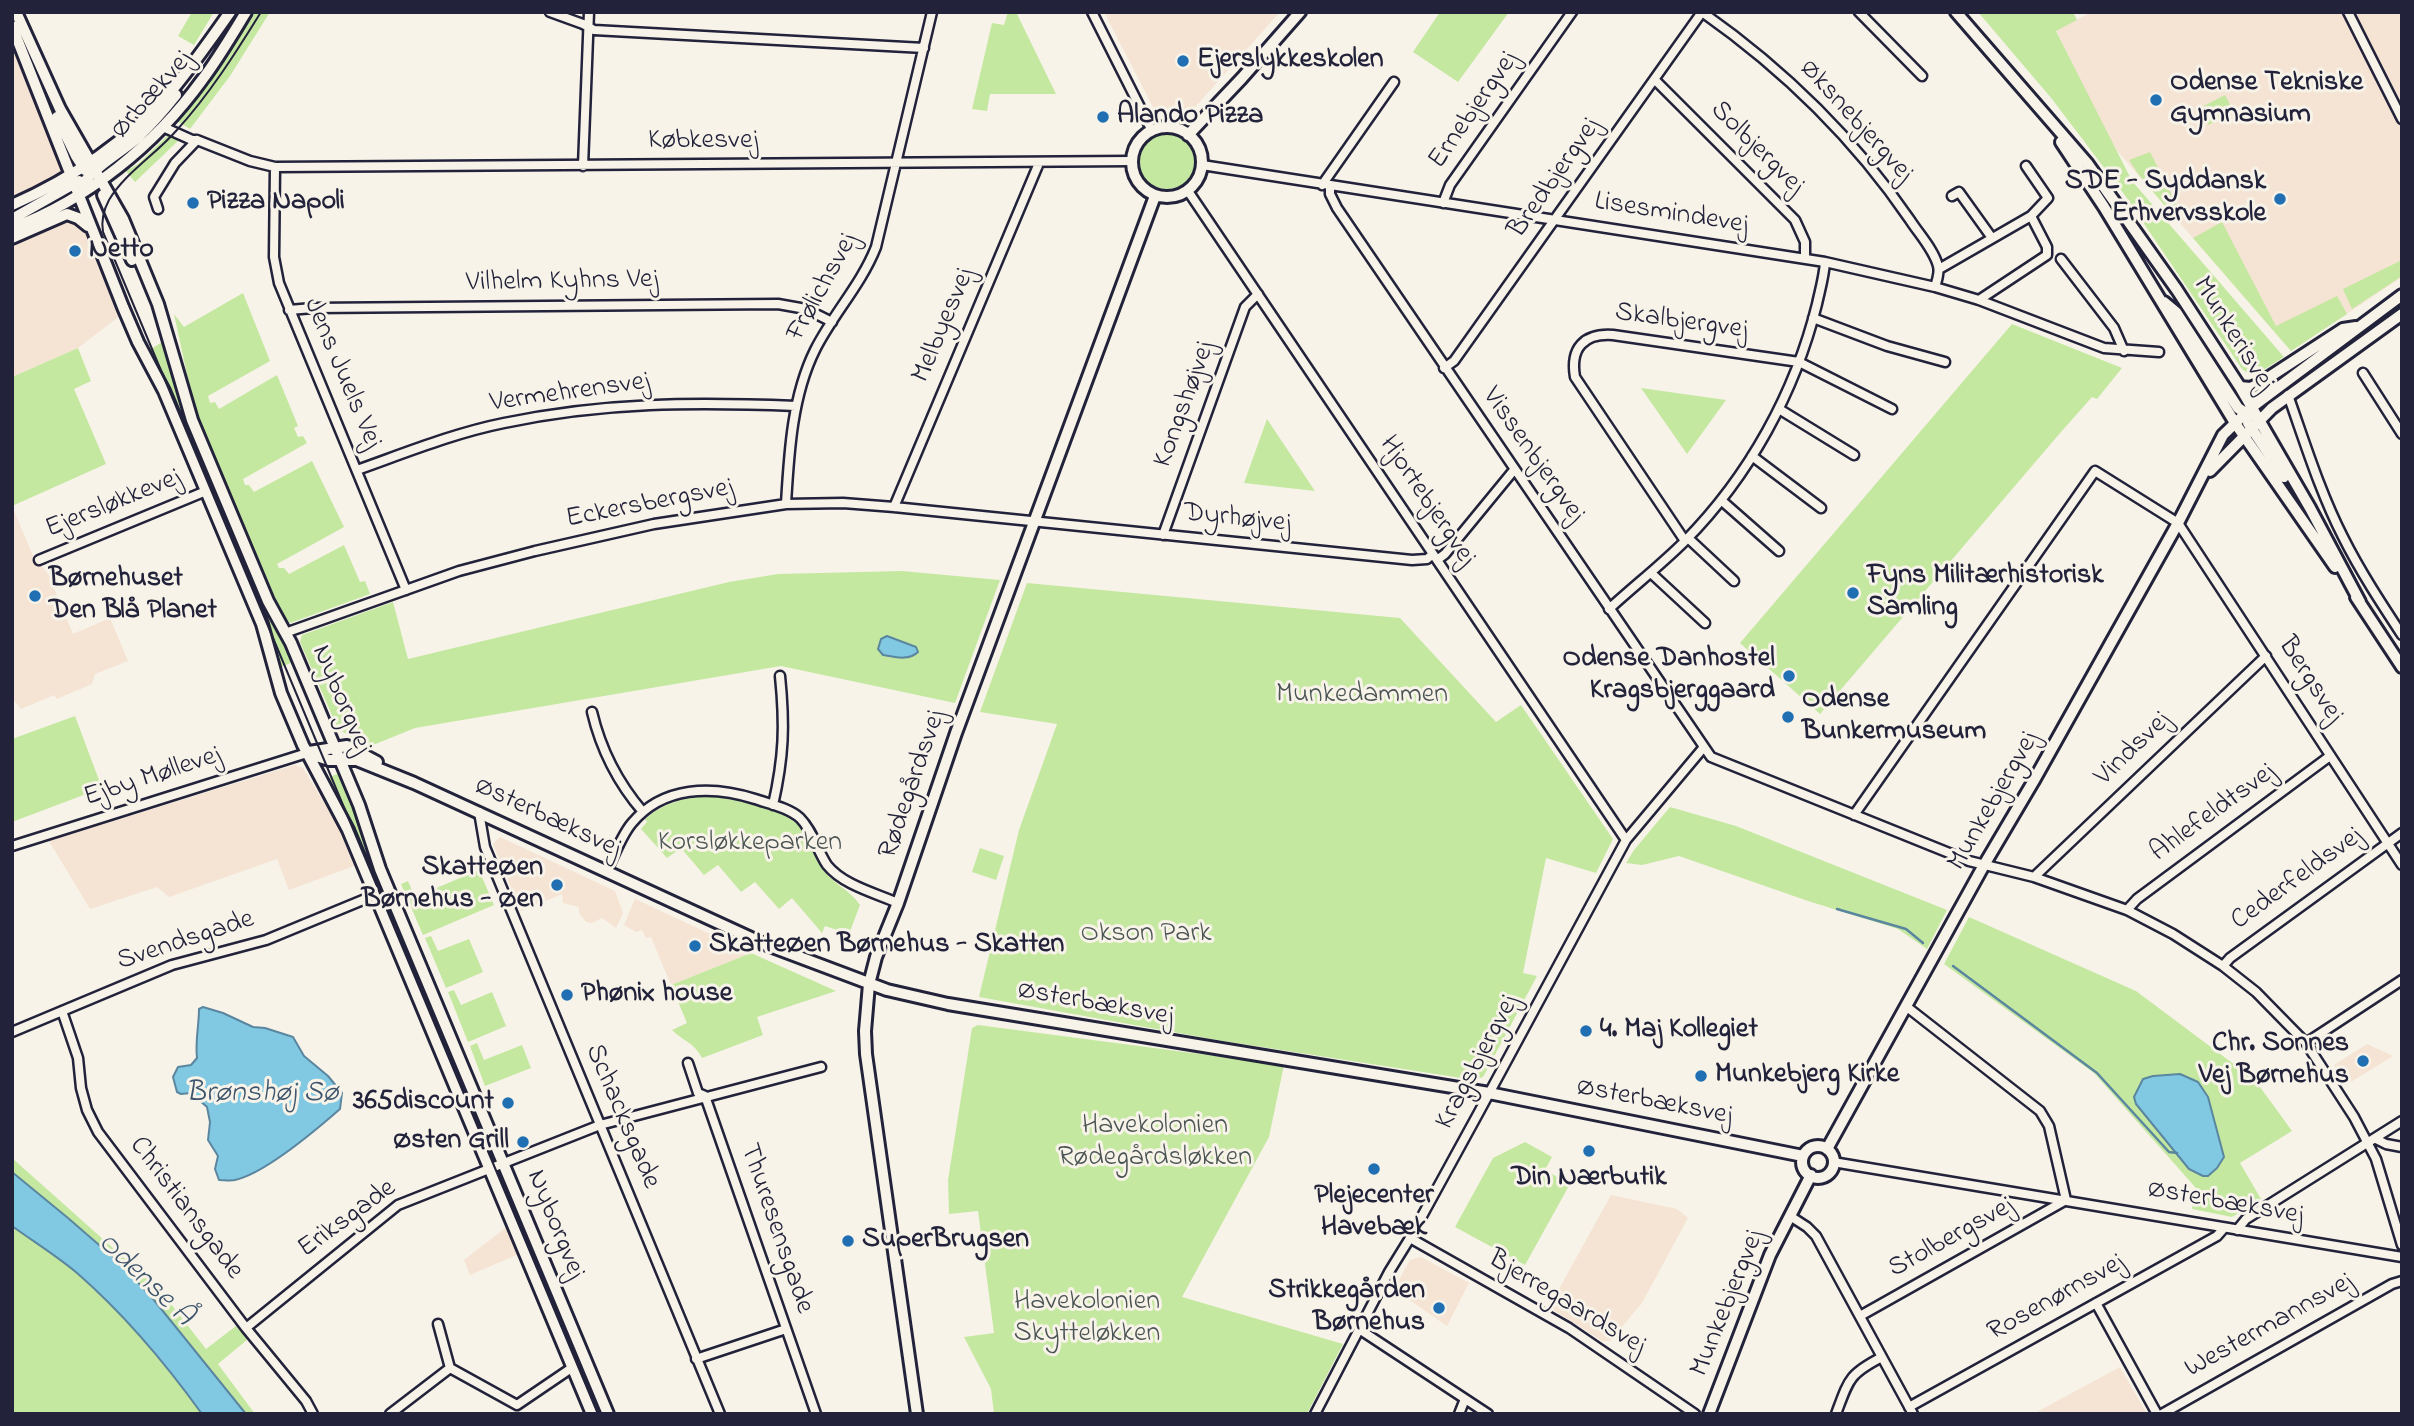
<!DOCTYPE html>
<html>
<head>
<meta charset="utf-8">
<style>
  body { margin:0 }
  #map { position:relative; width:2414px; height:1426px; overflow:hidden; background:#f7f3e8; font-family:"Indie Flower",sans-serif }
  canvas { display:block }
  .frame { position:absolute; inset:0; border:14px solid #22223b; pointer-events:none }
</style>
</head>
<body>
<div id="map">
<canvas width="2414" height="1426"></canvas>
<div class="frame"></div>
</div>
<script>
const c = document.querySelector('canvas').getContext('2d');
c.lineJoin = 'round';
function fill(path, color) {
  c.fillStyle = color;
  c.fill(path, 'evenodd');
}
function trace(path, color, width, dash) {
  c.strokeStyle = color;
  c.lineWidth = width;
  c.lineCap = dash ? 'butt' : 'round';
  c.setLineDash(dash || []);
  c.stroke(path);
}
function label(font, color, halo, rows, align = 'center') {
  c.font = font + ' "Indie Flower",sans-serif';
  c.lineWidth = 6;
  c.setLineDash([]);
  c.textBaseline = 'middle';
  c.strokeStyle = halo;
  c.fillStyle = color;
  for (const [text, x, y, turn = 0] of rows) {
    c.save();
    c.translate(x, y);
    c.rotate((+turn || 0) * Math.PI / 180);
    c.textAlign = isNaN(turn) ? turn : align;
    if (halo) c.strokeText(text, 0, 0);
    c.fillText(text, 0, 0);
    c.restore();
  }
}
fill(new Path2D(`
  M 1104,12 L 1280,12 L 1188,115 L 1154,109 Z
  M 2092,12 L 2402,12 L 2402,277 L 2291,351 L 2113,146 L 2056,30 Z
  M 12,48 L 121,315 L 78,348 L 12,377 Z
  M 12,506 L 33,556 L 48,574 L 73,634 L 110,618 L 128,661 L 95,674 L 92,684 L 57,699 L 54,695 L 21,709 L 12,698 Z
  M 295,765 L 303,768 L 337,824 L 354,866 L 289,890 L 277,859 L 169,897 L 157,887 L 90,909 L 49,841 Z
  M 500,837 L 615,891 L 623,913 L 616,928 L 602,918 L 592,923 L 586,922 L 579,913 L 579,907 L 563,903 L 562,894 L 521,911 L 493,844 Z
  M 635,899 L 751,953 L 671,985 L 651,937 L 646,938 L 642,930 L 636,932 L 624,925 Z
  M 2367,1044 L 2393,1056 L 2346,1085 L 2334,1065 Z
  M 1611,1195 L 1677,1209 L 1688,1218 L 1642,1303 L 1610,1341 L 1602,1341 L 1549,1307 Z
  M 508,1226 L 519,1254 L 470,1275 L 464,1260 Z
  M 1421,1257 L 1469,1283 L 1447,1326 L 1394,1289 L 1410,1260 Z
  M 2120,1367 L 2147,1414 L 2033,1414 Z`), '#f5e3d3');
fill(new Path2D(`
  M 192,12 L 214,12 L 194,45 L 178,36 Z
  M 255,12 L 270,12 L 230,76 L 190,129 L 177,121 L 205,87 Z
  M 1008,12 L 1016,12 L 1056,94 L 990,94 L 987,111 L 972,109 L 992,23 L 1004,25 Z
  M 1440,12 L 1509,12 L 1458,82 L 1413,52 Z
  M 1978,12 L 2073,12 L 2077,20 L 2056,31 L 2132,181 L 2284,357 L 2257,374 L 2250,375 L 2242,369 L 2124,194 L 2052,99 Z
  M 2225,95 L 2234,112 L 2208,125 L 2200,108 Z
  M1139 161a28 28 0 1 1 56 0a28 28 0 1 1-56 0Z
  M 168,135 L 179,140 L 135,182 L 126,171 L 138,164 Z
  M 2150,152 L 2179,209 L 2171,213 L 2139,175 L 2129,160 Z
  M 2222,222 L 2276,326 L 2337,296 L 2347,314 L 2291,351 L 2193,238 Z
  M 2402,260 L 2402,276 L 2352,309 L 2343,289 Z
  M 243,293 L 270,361 L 208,396 L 210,403 L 215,402 L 219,409 L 277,375 L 298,426 L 294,428 L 298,437 L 303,436 L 307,443 L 243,479 L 245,485 L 249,485 L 254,492 L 312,461 L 344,527 L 277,564 L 279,568 L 284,568 L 289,574 L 344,545 L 360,582 L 365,581 L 370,594 L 290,623 L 284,618 L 196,416 L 174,314 L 184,327 Z
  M 2012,324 L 2122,368 L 2097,399 L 2092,397 L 2061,432 L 1820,714 L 1740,643 Z
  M 164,341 L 175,374 L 296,661 L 278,668 L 145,349 L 151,349 Z
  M 78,348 L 91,381 L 74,389 L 106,464 L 12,506 L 12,377 Z
  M 1641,388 L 1726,400 L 1687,454 Z
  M 1267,419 L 1315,491 L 1244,483 Z
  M 902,571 L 1000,580 L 955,703 L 781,666 L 415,728 L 368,747 L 338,729 L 300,642 L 302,635 L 393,602 L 408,659 L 729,582 L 778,574 Z
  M 1027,583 L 1400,618 L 1496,722 L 1521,705 L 1613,839 L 1596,873 L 1546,858 L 1523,973 L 1537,976 L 1483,1077 L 1474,1080 L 1217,1040 L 979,997 L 1019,830 L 1057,724 L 980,712 Z
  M 75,716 L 102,788 L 12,822 L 12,739 Z
  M 337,774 L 339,775 L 492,1144 L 483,1148 L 328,782 L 330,777 Z
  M 713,796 C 740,802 780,806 801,827 C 813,839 815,858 824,871 C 835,885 850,890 860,905 L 849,934 L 825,926 L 822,933 L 792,898 L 779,909 L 755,882 L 741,892 L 718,865 L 704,875 L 681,848 L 667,858 L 641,829 L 647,822 L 645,819 C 664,802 688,797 713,796 Z
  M 1670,807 L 1736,826 L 1947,910 L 1927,949 L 1898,929 L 1808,901 L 1679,856 L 1642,865 L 1626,863 L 1634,850 Z
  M 980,848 L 1004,856 L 996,880 L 972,872 Z
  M 479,870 L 494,905 L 423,935 L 401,884 L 408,881 L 415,897 Z
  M 1969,917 L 2136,991 L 2255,1080 L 2292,1131 L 2240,1163 L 2261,1199 L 2232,1217 L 2192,1209 L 2195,1187 L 2094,1073 L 1944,964 Z
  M 431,936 L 438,951 L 469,939 L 483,972 L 446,988 L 425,938 Z
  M 751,953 L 836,991 L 757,1017 L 763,1035 L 702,1058 C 693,1041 684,1042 672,1030 L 687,1023 L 671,985 Z
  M 454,990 L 461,1005 L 492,992 L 506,1026 L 468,1042 L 448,992 Z
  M 978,1025 L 1284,1065 L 1269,1137 L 1182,1297 L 1343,1344 L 1307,1414 L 994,1414 L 991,1389 L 964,1337 L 994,1333 L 978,1211 L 949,1214 L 948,1180 L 972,1028 Z
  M 477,1043 L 484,1060 L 522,1045 L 531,1068 L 485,1086 L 470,1046 Z
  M 1525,1142 L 1552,1157 L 1545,1170 L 1570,1184 L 1525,1265 L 1455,1227 L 1493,1158 Z
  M 12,1158 L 160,1290 L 206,1349 L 236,1326 L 248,1339 L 218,1364 L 255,1414 L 246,1414 C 206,1364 167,1311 122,1266 C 88,1232 48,1204 12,1172 Z
  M 509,1181 L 606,1414 L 594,1414 L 499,1185 Z
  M 12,1226 C 28,1237 45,1248 61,1260 C 110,1295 167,1364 202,1414 L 12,1414 Z`), '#c5e8a1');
const water = new Path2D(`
  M 887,636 L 916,647 L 918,652 C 909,661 895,657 883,655 L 878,649 L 881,639 Z
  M 203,1007 L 223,1013 L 253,1027 L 265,1028 L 293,1037 L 304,1056 L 328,1076 L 342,1093 L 340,1109 C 316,1130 266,1173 235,1180 C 230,1181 224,1180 219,1180 L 215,1169 L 218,1156 L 208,1140 L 210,1122 L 207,1107 L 191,1093 L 181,1094 L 177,1092 L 173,1077 L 178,1067 L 191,1065 L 197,1058 C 195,1041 199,1026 199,1009 Z
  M 2180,1074 L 2198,1082 L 2208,1097 L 2224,1157 L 2217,1168 L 2208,1176 L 2203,1176 L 2189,1169 L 2136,1104 L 2134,1097 L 2143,1079 L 2153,1076 Z
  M 12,1172 L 68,1218 L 121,1264 L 154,1300 L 246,1414 L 202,1414 C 166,1364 124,1314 77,1273 C 57,1256 34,1242 12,1226 Z`);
fill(water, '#81c8e2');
trace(water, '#5b869f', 2);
trace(new Path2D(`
  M 1837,909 L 1906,929 L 1923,943
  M 1953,966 L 2097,1073 L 2169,1152 L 2177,1153`), '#5b869f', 2.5);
const street = new Path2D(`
  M 550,12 L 583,24 L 594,30 L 924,48
  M 1092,12 L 1152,131
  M 1702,12 C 1783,69 1854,138 1910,220 C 1919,234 1934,250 1938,266 C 1940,273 1937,280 1935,287
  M 1859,12 L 1922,76
  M 2348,12 L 2402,119
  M 1655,80 L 1795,220 L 1805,242 L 1805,259
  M 163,127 L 192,140 L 197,140 L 250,161 L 275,167 L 1132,161
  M 1202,165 L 1825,262 L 1935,287 L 1979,300 L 2104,348 L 2159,352
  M 583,166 L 589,12
  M 275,167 L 274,257 L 279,283 L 406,590
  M 1322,185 L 1394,82
  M 1330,186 L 1330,194 L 1337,208 L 1711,757 L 1969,861 L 2034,877 L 2127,910 L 2173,934 L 2223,966 L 2256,992 L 2306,1043 L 2354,1117 L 2376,1159 L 2402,1245
  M 1188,191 L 1626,840
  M 1952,196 L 1959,192 L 1992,238
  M 1443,203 L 1450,185 L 1572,12
  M 158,209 L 154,197 L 175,163 L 197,140
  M 2061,259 L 2114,328 L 2124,351
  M 1939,269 L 2031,216 L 2048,198 L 2026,166
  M 1979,300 L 2047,255 L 2047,247 L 2031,216
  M 289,310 L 313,308 L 778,304 L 806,309 L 832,322
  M 1813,318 L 1887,346 L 1945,362
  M 1444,368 L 1454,361 L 1702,12
  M 2363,373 L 2402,434
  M 2288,395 C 2305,443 2320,492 2343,537 C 2360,571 2381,603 2402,635
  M 1779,409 L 1854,455
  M 1752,456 L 1821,508
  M 357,470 C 405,453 454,433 504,423 C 604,402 695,402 796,406
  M 1721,500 L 1779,551
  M 786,504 C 789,453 792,396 815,350 C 833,314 861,285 876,247 L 932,12
  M 894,507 L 1039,163
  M 1163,535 L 1245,307 L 1258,294
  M 1688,538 L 1734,581
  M 1685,541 L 1575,377 C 1570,348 1584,333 1613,335 L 1799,362 L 1892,409
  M 39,560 L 206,491
  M 1437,560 L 1445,554 L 1514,470
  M 1651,573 L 1705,623
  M 1609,609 C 1634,586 1661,565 1685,541 C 1749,476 1795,393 1817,304 C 1820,290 1824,277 1825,262
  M 285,633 L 459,571 L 535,551 L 654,524 L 786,504 L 843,503 L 894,507 L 1412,560 L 1427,559 L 1433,554
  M 592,712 C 601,750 618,783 643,812
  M 773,805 C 784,757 785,725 780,676
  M 479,812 L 485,847 L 720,1414
  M 1854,815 L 2095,471 L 2178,523 L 2402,865
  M 12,846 L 307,753
  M 607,871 C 614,856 621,836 632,823 C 663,786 712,785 755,799 C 770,804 789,808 800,818 C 813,831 817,850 827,865 C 843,885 875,893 898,903
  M 2034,877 L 2266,656
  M 2127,910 L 2137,899 L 2330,756
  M 2223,966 L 2230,958 L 2402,833
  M 62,1011 L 78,1058 L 81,1088 L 87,1110 L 98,1132 L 246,1328 L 306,1401 L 313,1414
  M 12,1032 L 172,965 L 266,940 L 375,895
  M 2306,1043 L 2402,980
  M 688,1063 L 698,1093 L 705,1096 L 816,1414
  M 2376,1139 L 2386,1144 L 2402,1147
  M 1833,1162 L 2402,1257
  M 1790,1216 L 1807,1227 L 1816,1236 L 1913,1414
  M 2237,1230 L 2246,1219 L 2402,1121
  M 1410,1238 L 1569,1328 L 1695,1414
  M 2096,1303 L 2157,1414
  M 1860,1316 L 2066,1200 L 2049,1126 L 2040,1111 L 1907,1007
  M 438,1324 L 450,1368
  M 246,1328 L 398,1205 L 600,1125 L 821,1067
  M 1359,1329 L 1488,1414
  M 696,1359 L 786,1329
  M 1909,1407 L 2217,1236 L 2224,1228
  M 390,1414 L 450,1368 L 517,1405 L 573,1367
  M 1315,1414 L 1389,1272 L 1410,1238 L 1479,1112 L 1626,840 L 1704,747
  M 1459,1414 L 1465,1399
  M 1836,1414 C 1849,1379 1849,1374 1882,1357
  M 2162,1414 L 2392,1284 L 2402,1281`);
const secondary = new Path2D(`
  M 16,12 L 60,109 L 123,219 L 158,304 L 192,420 L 268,601 L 291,643 L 359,805 L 380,869 L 608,1414
  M 1956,12 L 2087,163 L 2177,290 L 2240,387 L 2310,508 L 2360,602
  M 12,26 L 123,307 L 138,342 L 164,391 L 262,624 L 281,693 L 303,745 L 348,830 L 592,1414
  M 57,117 L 76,156 L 85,170
  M1132 162a35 35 0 1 1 70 0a35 35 0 1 1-70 0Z
  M 1188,135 L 1242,78 L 1300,12
  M 2061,142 L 2104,207 L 2235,423 L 2335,567
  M 78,194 C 85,171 121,153 138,137 C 152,124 164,110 176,95
  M 103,195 L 132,260
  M 12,205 C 71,179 130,140 172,90 C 193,65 211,39 230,12
  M 12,219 L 79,181
  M 12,228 C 87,200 155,145 202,80 C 218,59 232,35 246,12
  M 12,238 L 67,214 L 78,218 L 88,226
  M 2164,302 L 2176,312 L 2238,408 L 2250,416
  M 2240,387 L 2250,388 L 2257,385 L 2343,329 L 2356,327
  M 2248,423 L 2284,477
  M 2210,471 L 2272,408 L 2402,314
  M 2356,597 L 2402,667
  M 309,752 L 347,746 L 377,762
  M 307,753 L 329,760 L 357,760 L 414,783 L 762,943 L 887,990 L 948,1004 L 1489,1093 L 1803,1156
  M1802 1162a16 16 0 1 1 32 0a16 16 0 1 1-32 0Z
  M 1827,1149 L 1984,865 L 2033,782 L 2178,523 L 2223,435 L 2252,407 L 2402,295
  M 917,1414 L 866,1054 L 865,1031 L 869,984 L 876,957 L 898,903 L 956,733 L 1155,196
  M 1709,1414 L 1770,1255 L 1811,1175`);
trace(street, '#22223b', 13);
trace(secondary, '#22223b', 16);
trace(street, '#f7f3e8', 8);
trace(secondary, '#f7f3e8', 10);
trace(new Path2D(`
  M 261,12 C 235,54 209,95 176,131 C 155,155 125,173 109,200 C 103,211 101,220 103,232 L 598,1414`), '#22223b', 2);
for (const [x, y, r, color] of [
  [1183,61,7,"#1f6fb2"],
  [2156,100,7,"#1f6fb2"],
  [1103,117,7,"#1f6fb2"],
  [2280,199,7,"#1f6fb2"],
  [193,203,7,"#1f6fb2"],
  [75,251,7,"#1f6fb2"],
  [1853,593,7,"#1f6fb2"],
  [35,596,7,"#1f6fb2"],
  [1789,676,7,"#1f6fb2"],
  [1788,717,7,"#1f6fb2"],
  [557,885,7,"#1f6fb2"],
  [695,946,7,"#1f6fb2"],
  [567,995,7,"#1f6fb2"],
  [1586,1031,7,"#1f6fb2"],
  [2363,1061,7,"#1f6fb2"],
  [1701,1076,7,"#1f6fb2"],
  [508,1103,7,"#1f6fb2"],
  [523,1142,7,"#1f6fb2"],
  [1589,1151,7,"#1f6fb2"],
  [1374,1169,7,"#1f6fb2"],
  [848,1241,7,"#1f6fb2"],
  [1439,1308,7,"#1f6fb2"]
]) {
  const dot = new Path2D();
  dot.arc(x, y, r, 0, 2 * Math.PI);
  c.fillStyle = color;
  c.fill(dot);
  trace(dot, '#f7f3e8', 2.5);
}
label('bold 28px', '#22223b', '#f7f3e8', [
  ["Ejerslykkeskolen",1197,61],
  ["Odense Tekniske",2170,84],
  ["Gymnasium",2170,116],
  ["Alando Pizza",1117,117],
  ["SDE - Syddansk",2266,183,"right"],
  ["Erhvervsskole",2266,215,"right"],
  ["Pizza Napoli",207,203],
  ["Netto",89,251],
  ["Fyns Militærhistorisk",1867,577],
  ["Samling",1867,609],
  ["Børnehuset",49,580],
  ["Den Blå Planet",49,612],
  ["Odense Danhostel",1775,660,"right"],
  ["Kragsbjerggaard",1775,692,"right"],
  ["Odense",1802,701],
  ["Bunkermuseum",1802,733],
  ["SkatteØen",543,869,"right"],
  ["Børnehus - Øen",543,901,"right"],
  ["SkatteØen Børnehus - Skatten",709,946],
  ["Phønix house",581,995],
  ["4. Maj Kollegiet",1600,1031],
  ["Chr. Sonnes",2349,1045,"right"],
  ["Vej Børnehus",2349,1077,"right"],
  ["Munkebjerg Kirke",1715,1076],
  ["365discount",494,1103,"right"],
  ["Østen Grill",509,1142,"right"],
  ["Din Nærbutik",1589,1179,"center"],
  ["Plejecenter",1374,1197,"center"],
  ["Havebæk",1374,1229,"center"],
  ["SuperBrugsen",862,1241],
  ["Strikkegården",1425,1292,"right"],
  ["Børnehus",1425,1324,"right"]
], 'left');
label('28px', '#22223b', '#f7f3e8', [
  ["Ørbækvej",153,96,-48],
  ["Ernebjergvej",1475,111,-55],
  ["Øksnebjergvej",1855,122,48],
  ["Købkesvej",703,142],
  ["Solbjergvej",1756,149,45],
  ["Bredbjergvej",1556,179,-55],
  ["Lisesmindevej",1671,215,9],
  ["Vilhelm Kyhns Vej",562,283,-1],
  ["Frølichsvej",824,288,-61],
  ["Skalbjergvej",1681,323,8],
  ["Melbyesvej",945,326,-67],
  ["Munkerisvej",2232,335,58],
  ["Jens Juels Vej",341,374,67],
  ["Vermehrensvej",570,394,-8],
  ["Kongshøjvej",1186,405,-70],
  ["Vissenbjergvej",1532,456,55],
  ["Hjortebjergvej",1426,502,56],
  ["Ejersløkkevej",114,505,-22],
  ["Eckersbergsvej",650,505,-11],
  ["Dyrhøjvej",1237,520,6],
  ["Bergsvej",2309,681,57],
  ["Nyborgvej",340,700,67],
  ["Vindsvej",2134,750,-44],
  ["Ejby Møllevej",153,778,-18],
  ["Rødegårdsvej",914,785,-71],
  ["Munkebjergvej",1995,802,-60],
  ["Ahlefeldtsvej",2214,814,-36],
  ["Østerbæksvej",547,819,25],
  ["Cederfeldsvej",2298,880,-36],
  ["Svendsgade",186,942,-18],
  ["Østerbæksvej",1095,1005,10],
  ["Kragsbjergvej",1479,1063,-62],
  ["Østerbæksvej",1654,1103,11],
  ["Schacksgade",621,1117,67],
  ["Østerbæksvej",2225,1204,10],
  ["Christiansgade",185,1209,53],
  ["Eriksgade",348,1220,-36],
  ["Nyborgvej",554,1225,68],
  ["Thuresensgade",775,1229,71],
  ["Stolbergsvej",1952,1239,-29],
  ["Rosenørnsvej",2057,1299,-29],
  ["Bjerregaardsvej",1566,1304,31],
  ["Munkebjergvej",1729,1304,-68],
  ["Westermannsvej",2270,1327,-29]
]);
label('28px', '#4b5454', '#f7f3e8', [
  ["Munkedammen",1362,696],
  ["Korsløkkeparken",750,844],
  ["Okson Park",1146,935],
  ["Havekolonien",1155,1127],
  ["Rødegårdsløkken",1155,1159],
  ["Havekolonien",1087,1303],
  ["Skytteløkken",1087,1335]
]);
label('italic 30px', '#3e546d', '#f7f3e8', [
  ["Brønshøj Sø",262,1095],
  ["Odense Å",144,1281,44]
]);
</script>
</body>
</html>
